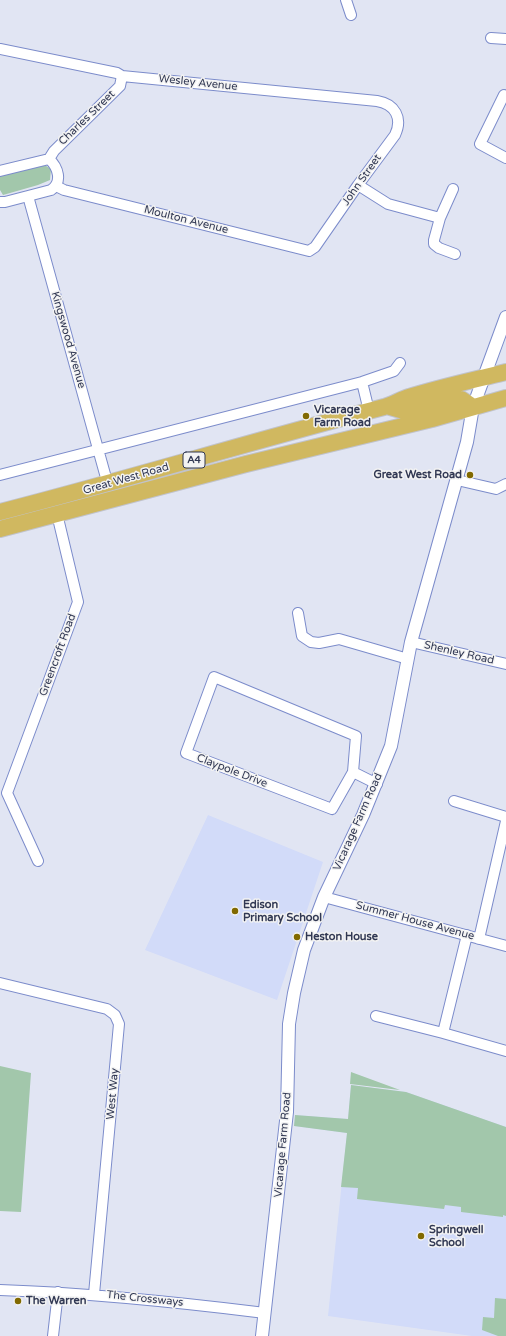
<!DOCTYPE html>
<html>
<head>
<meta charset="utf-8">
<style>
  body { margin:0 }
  canvas { display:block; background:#e1e5f3 }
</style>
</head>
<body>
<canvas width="506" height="1336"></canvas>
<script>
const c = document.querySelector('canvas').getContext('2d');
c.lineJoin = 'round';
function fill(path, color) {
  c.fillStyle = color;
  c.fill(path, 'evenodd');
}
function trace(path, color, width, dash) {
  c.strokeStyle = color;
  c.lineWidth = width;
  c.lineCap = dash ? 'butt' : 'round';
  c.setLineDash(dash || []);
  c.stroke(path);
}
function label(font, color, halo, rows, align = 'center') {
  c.font = font + ' "Varela Round",sans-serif';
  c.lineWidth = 3;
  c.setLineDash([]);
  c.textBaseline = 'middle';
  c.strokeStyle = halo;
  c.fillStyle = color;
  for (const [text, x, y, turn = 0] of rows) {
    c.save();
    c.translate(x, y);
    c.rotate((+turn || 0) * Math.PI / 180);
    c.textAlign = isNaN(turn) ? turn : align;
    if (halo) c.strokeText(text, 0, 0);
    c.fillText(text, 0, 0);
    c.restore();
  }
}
fill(new Path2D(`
  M 208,815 L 323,862 L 277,1000 L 145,950 Z
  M 351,1085 L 406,1092 L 506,1127 L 506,1336 L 472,1336 L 328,1316 L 347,1133 L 294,1126 L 295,1115 L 348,1119 Z`), '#d2dbf9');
fill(new Path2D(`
  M 43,164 L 51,169 L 50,180 L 38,185 L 3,195 L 0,190 L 0,176 L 3,174 Z
  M 0,1066 L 31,1073 L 21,1212 L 0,1211 Z
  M 351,1072 L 400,1090 L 350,1084 Z
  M 351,1085 L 406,1092 L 506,1127 L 506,1216 L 503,1215 L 503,1217 L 461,1212 L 461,1207 L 445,1205 L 444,1209 L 357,1199 L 358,1188 L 341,1187 L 347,1133 L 294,1126 L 295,1115 L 348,1119 Z
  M 495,1298 L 506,1299 L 506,1336 L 498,1336 L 482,1330 L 483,1317 L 494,1318 Z`), '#a2c7ab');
const minor = new Path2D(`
  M 346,0 L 351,15
  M 491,38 L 506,39
  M 0,49 L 117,73 L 122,76 L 377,101 C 395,104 403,118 395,135 L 358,185 L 315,247 L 309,251 L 64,190 L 56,186
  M 506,96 L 504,95 L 480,144 L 506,158
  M 49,159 L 54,151 L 120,86 L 122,76
  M 0,171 L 49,159 C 58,167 63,182 51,190 L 5,202 L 0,202
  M 358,185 L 388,204 L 440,218 L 434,240 L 434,244 L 439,248 L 455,254
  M 28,196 L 108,485
  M 440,218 L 453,189
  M 362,382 L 369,411
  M 0,475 L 362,382 L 394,371 L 400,363
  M 457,480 L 496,489 L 506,484
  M 298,613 L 302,636 L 311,642 L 319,643 L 339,639 L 408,659
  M 411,642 L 506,664
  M 353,772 L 356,736 L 214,677 L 186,753 L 332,809 L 353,772 L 377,784
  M 454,801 L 506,817
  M 38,861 L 7,793 L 78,602 L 57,514
  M 324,897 L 506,946
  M 467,935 L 443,1033 L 506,1051
  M 479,939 L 506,821
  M 0,983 L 107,1009 L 115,1015 L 119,1024 L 94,1294
  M 376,1016 L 443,1033
  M 0,1290 C 89,1293 177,1302 265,1313
  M 53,1336 L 58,1292`);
const tertiary = new Path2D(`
  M 262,1336 L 287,1112 L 289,1024 L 294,993 L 304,950 L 324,897 L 363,815 L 391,746 L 411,642 L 467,442 L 473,407 L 506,317`);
const trunk = new Path2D(`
  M 387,406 L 404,411 L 456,398 L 461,399 L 473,407
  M 0,512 C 129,479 256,440 384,407 C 393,405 401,399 409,397 C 441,387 474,380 506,372
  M 0,529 L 246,464 L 432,419 L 506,398`);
trace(minor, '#7c8ccb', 12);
trace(tertiary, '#7c8ccb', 14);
trace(trunk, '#c1c3cb', 18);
trace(minor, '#fff', 10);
trace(tertiary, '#fff', 12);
trace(trunk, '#d0b860', 16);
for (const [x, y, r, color] of [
  [306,416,4,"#816900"],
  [470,475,4,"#816900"],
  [235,911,4,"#816900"],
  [297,937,4,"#816900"],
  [421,1236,4,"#816900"],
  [18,1301,4,"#816900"]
]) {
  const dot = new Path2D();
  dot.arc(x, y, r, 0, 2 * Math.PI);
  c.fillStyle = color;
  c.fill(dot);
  trace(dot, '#f3f3f3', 1.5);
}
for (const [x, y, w] of [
  [194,460,22]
]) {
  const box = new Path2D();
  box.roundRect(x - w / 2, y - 8, w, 16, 3);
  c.fillStyle = '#f3f3f3';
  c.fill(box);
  trace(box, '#313853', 1);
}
label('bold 10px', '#313853', null, [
  ["A4",194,460]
]);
label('11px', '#313853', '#f3f3f3', [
  ["Wesley Avenue",198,83,6],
  ["Charles Street",87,118,-44],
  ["John Street",362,180,-55],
  ["Moulton Avenue",186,220,14],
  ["Kingswood Avenue",68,340,74],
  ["Great West Road",126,479,-16],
  ["Shenley Road",459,653,13],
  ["Greencroft Road",58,655,-70],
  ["Claypole Drive",232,771,21],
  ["Vicarage Farm Road",358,822,-66],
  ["Summer House Avenue",415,921,15],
  ["West Way",113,1094,-85],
  ["Vicarage Farm Road",283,1145,-85],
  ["The Crossways",145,1299,6]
]);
label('bold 11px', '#313853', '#f3f3f3', [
  ["Vicarage",314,410],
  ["Farm Road",314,423],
  ["Great West Road",462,475,"right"],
  ["Edison",243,905],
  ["Primary School",243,918],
  ["Heston House",305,937],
  ["Springwell",429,1230],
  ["School",429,1243],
  ["The Warren",26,1301]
], 'left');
</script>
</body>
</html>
